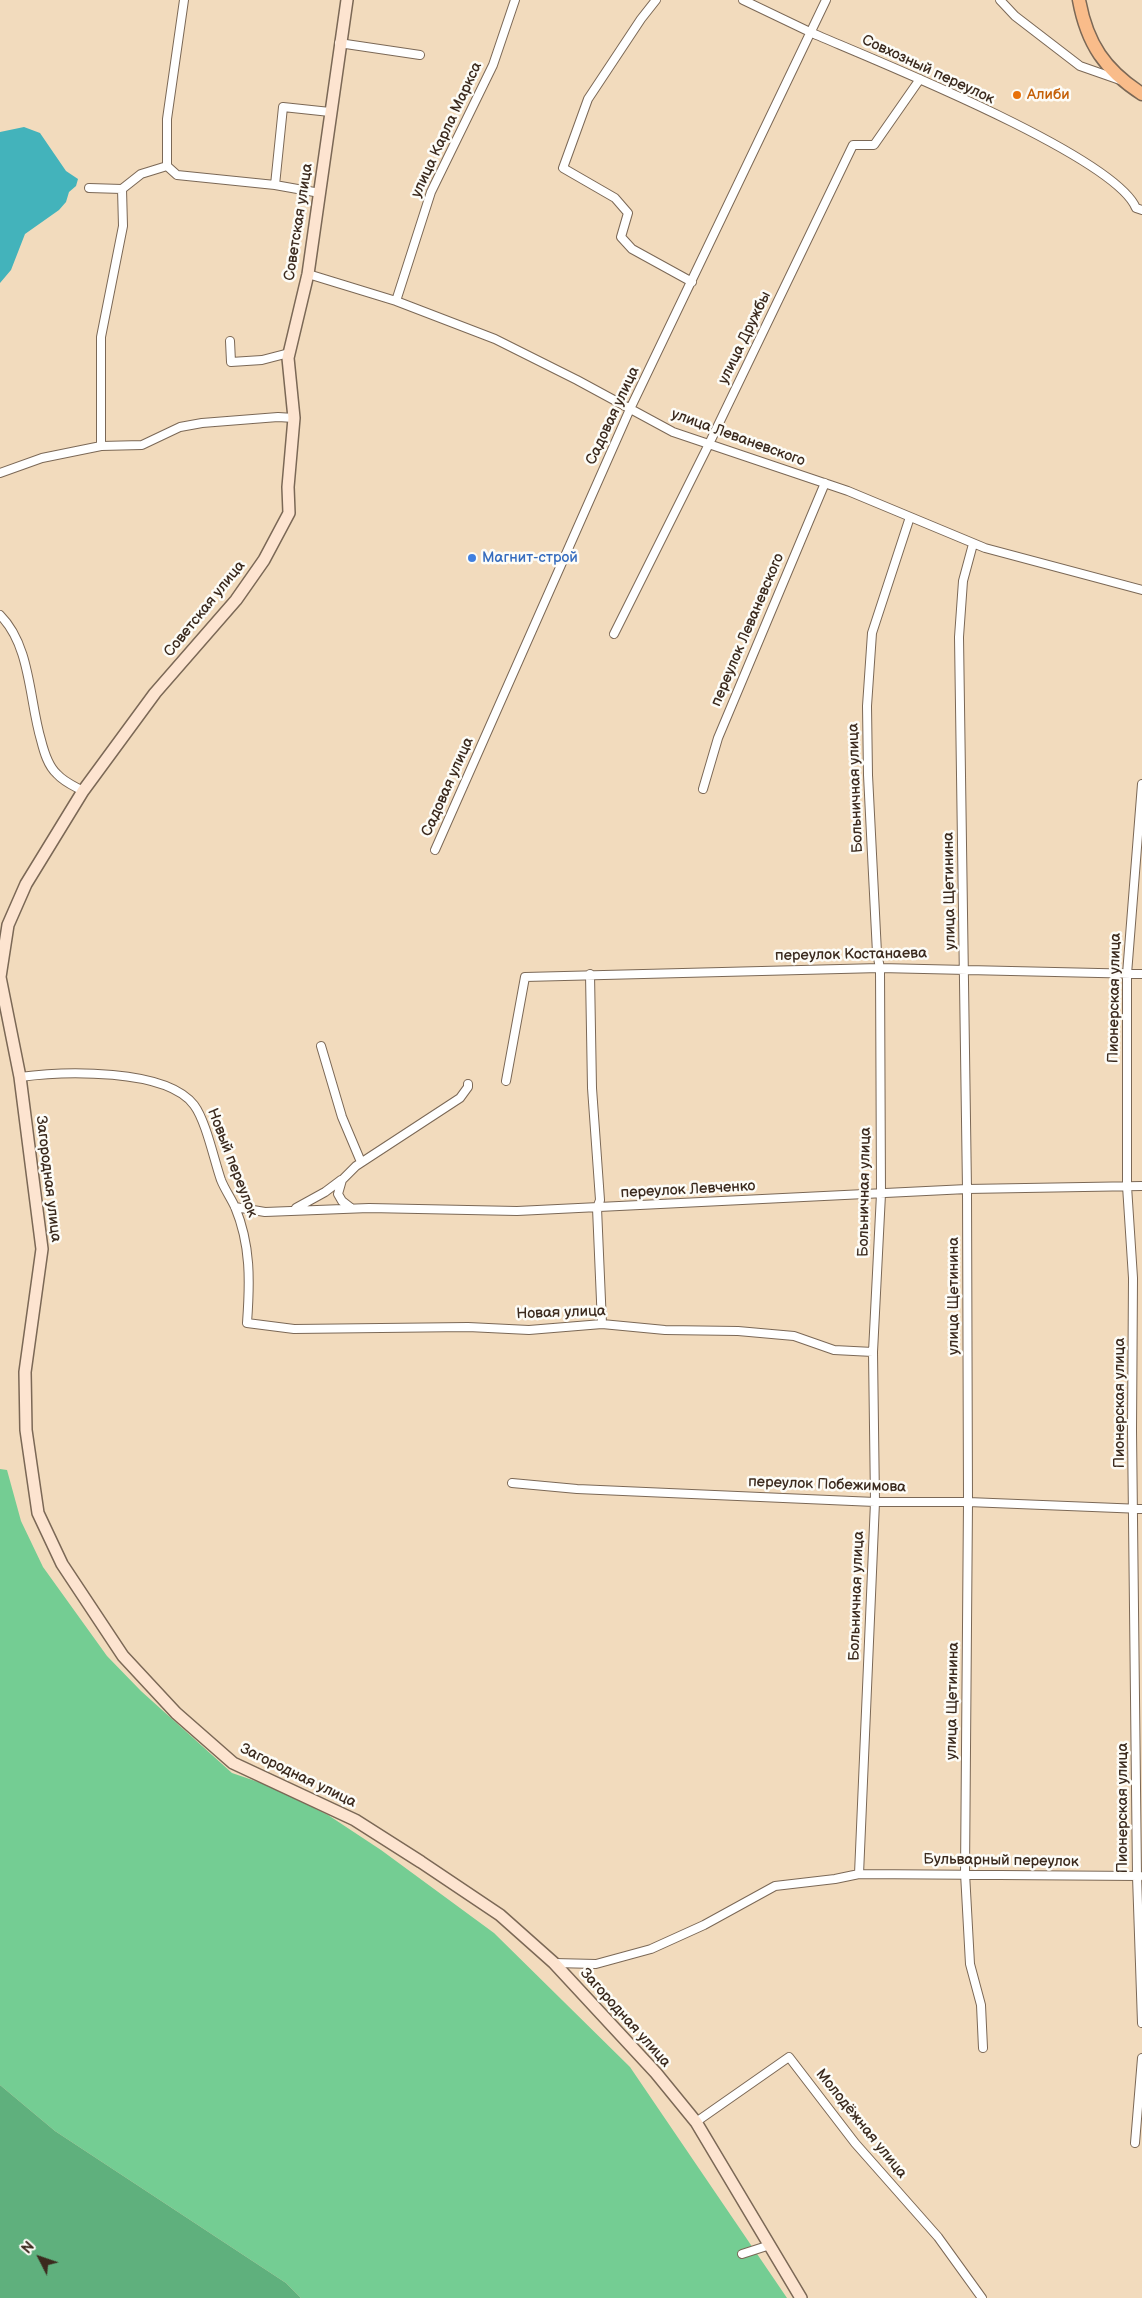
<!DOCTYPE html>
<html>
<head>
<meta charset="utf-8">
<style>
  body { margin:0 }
  #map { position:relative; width:1142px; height:2298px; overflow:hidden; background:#f2dbbd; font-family:"Balsamiq Sans",sans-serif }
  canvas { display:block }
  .north { position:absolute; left:15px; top:2233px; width:50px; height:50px; -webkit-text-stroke:4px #fdfcf7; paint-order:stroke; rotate:311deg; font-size:14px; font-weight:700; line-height:20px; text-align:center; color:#3b2a1e }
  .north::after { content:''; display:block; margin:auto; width:18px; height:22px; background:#3b2a1e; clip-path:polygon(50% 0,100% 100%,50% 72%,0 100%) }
</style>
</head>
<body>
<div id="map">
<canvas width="1142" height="2298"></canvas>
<div class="north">N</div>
</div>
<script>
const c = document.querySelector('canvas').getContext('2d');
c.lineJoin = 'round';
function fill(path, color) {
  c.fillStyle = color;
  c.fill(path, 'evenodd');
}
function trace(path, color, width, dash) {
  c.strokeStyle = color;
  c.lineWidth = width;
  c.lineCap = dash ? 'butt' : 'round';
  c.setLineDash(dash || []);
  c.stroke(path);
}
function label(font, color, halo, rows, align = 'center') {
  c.font = font + ' "Balsamiq Sans",sans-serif';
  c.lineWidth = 5;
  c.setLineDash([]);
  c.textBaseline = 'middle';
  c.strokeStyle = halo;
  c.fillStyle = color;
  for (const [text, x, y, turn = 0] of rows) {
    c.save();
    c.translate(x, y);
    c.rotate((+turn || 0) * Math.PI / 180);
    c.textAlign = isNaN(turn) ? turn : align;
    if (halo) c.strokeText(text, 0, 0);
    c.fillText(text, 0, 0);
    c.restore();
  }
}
fill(new Path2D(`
  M 0,1469 L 7,1470 L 21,1521 L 43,1567 L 107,1656 L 141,1691 L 232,1773 L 267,1785 L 328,1815 L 381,1850 L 494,1933 L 630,2067 L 787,2298 L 301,2298 L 286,2283 L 55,2131 L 0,2085 Z`), '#74cd93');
fill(new Path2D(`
  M 0,2085 L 55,2131 L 286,2283 L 301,2298 L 0,2298 Z`), '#5fb07d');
fill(new Path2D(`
  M 24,127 L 40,133 L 66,171 L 78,179 L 76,186 L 69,192 L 66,202 L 59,210 L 25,234 L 11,270 L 0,283 L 0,132 Z`), '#43b3bb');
const street = new Path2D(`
  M 656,0 L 641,19 L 588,99 L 563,168 L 615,198 L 628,213 L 621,237 L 632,249 L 692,282
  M 743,0 C 766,11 789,22 812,33 C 872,59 1114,155 1136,208 L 1142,210
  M 1000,0 L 1015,16 L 1080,66 L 1120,80
  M 339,43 L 420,55
  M 167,166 L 177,175 L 275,185 L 320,193
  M 275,185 L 283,107 L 330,112
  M 89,188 L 122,189 L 141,174 L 167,166 L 167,119 L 184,0
  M 308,274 L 396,301 L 495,339 L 577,380 L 673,432 L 848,491 L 985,548 L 1142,590
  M 396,301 L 431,192 L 493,65 L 515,0
  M 230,341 L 231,362 L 262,360 L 289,353
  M 101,446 L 101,337 L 123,226 L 122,189
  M 0,473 L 42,458 L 101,446 L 142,445 L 180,427 L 202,423 L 278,417 L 294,418
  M 973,544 L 963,581 L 959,637 L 967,1189 L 968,1502 L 965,1873 L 970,1964 L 981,2005 L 983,2048
  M 0,615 C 31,646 29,700 41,740 C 44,752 48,766 57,774 C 64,782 74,786 83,791
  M 614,634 L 709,444 L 853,145 L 874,145 L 920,79
  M 1142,784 L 1127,974 L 1127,1186 L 1133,1278 L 1132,1430 L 1137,1876 L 1142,2023
  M 703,789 L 718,738 L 825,483
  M 435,850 L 630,409 L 826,0
  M 590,974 L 592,1088 L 600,1200 L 597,1208 L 602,1324
  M 321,1046 L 342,1117 L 361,1162
  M 20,1077 C 63,1071 166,1068 194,1105 C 206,1121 214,1160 221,1180 C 225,1190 231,1198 235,1207 C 251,1245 250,1282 247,1323 L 294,1329 L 468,1327 L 529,1330 L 602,1324 L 665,1330 L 738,1331 L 794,1336 L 834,1350 L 873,1352
  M 506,1081 L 525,977 L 880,968 L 1142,974
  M 235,1207 L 265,1212 L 369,1208 L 517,1211 L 967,1189 L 1142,1186
  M 296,1208 L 325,1192 L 341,1180
  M 351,1208 L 342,1201 L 338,1194 L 342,1180 L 356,1166 L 460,1098 L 468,1087 L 468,1084
  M 512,1483 L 577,1489 L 875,1502 L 968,1502 L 1142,1509
  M 859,1874 L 875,1502 L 873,1352 L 881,1194 L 880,968 L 877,953 L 868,775 L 867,706 L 872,633 L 910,517
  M 554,1963 L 596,1964 L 651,1949 L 704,1925 L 775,1886 L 835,1879 L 859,1874 L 1140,1876
  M 696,2122 L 789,2057 L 855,2143 L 938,2237 L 982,2298
  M 1135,2143 L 1142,2058
  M 742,2254 L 770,2245`);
const secondary = new Path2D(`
  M 347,0 L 308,274 L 288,358 L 294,418 L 288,487 L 289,513 L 264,560 L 236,600 L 155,693 L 83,791 L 26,884 L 8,925 L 0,977 L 20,1077 L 42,1249 L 25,1372 L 26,1430 L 38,1513 L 62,1564 L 123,1656 L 176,1713 L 233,1763 L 355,1820 L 421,1862 L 500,1915 L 554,1963 L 656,2073 L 696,2122 L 801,2298`);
const primary = new Path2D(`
  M 1079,0 C 1087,44 1105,70 1142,94`);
trace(street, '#7b6856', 10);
trace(secondary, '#7b6856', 14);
trace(primary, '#7b6856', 15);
trace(street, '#fff', 8);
trace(secondary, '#fde4d0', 11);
trace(primary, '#f9bc8a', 12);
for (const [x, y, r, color] of [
  [1017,95,5,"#e8710a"],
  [472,558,5,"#3f7fe0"]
]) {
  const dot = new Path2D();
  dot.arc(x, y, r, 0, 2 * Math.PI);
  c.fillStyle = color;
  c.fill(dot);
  trace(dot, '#fdfcf7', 2);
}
label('15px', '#3b2a1e', '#fdfcf7', [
  ["Совхозный переулок",928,70,25],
  ["улица Карла Маркса",447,130,-65],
  ["Советская улица",299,222,-81],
  ["улица Дружбы",745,338,-64],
  ["Садовая улица",613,416,-65],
  ["улица Леваневского",738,438,20],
  ["Советская улица",205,609,-51],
  ["переулок Леваневского",748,630,-67],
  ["Садовая улица",448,787,-66],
  ["Больничная улица",856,788,-92],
  ["улица Щетинина",950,891,-91],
  ["переулок Костанаева",851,955,-1],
  ["Пионерская улица",1115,998,-89],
  ["Новый переулок",232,1163,69],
  ["Загородная улица",48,1179,83],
  ["переулок Левченко",688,1190,-3],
  ["Больничная улица",865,1192,-89],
  ["улица Щетинина",954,1296,-90],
  ["Новая улица",561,1313,-2],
  ["Пионерская улица",1120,1403,-90],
  ["переулок Побежимова",827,1485,2],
  ["Больничная улица",857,1596,-88],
  ["улица Щетинина",953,1701,-89],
  ["Загородная улица",298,1776,26],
  ["Пионерская улица",1123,1808,-90],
  ["Бульварный переулок",1001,1861,1],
  ["Загородная улица",625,2018,48],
  ["Молодёжная улица",861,2124,51]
]);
label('15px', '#c56008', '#fdfcf7', [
  ["Алиби",1027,95]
], 'left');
label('15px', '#366cbe', '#fdfcf7', [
  ["Магнит-строй",482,558]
], 'left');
</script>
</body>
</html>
